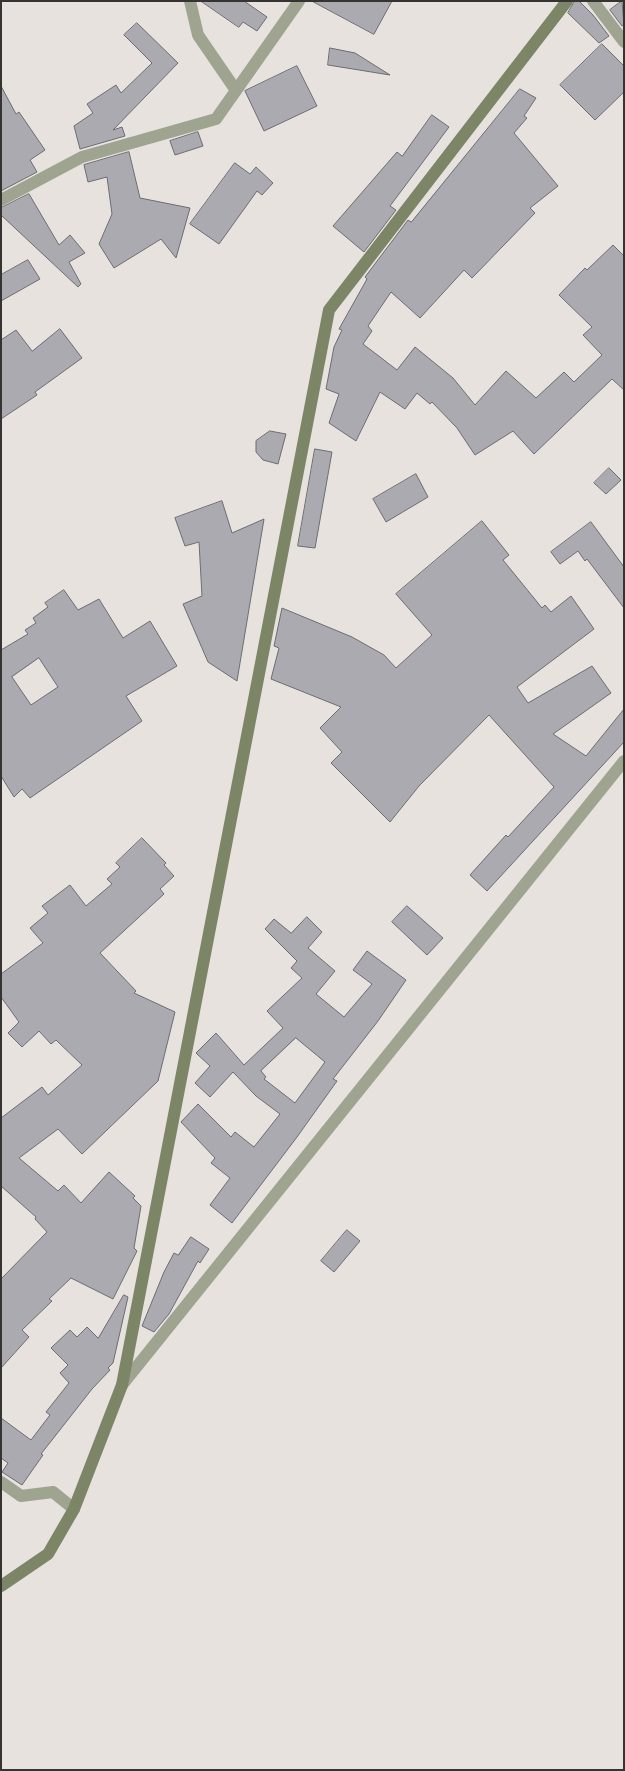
<!DOCTYPE html>
<html>
<head>
<meta charset="utf-8">
<style>
  body { margin:0 }
  #map { position:relative; width:625px; height:1771px; overflow:hidden; background:#e8e2de; font-family:Jost,sans-serif }
  canvas { display:block }
  .frame { position:absolute; inset:0; border:2px solid #363433; pointer-events:none }
</style>
</head>
<body>
<div id="map">
<canvas width="625" height="1771"></canvas>
<div class="frame"></div>
</div>
<script>
const c = document.querySelector('canvas').getContext('2d');
c.lineJoin = 'round';
function fill(path, color) {
  c.fillStyle = color;
  c.fill(path, 'evenodd');
}
function trace(path, color, width, dash) {
  c.strokeStyle = color;
  c.lineWidth = width;
  c.lineCap = dash ? 'butt' : 'round';
  c.setLineDash(dash || []);
  c.stroke(path);
}
const building = new Path2D(`
  M 201,1 L 244,1 L 267,17 L 257,31 L 243,22 L 239,27 Z
  M 312,1 L 392,1 L 374,34 Z
  M 575,1 L 579,1 L 593,15 L 609,36 L 599,43 L 568,13 Z
  M 622,1 L 624,25 L 622,26 L 610,10 Z
  M 137,23 L 178,63 L 113,130 L 122,127 L 125,136 L 80,149 L 74,126 L 93,113 L 87,104 L 116,85 L 121,93 L 152,63 L 124,35 Z
  M 602,44 L 624,66 L 624,92 L 595,120 L 560,85 Z
  M 330,48 L 355,53 L 390,75 L 328,65 Z
  M 297,66 L 317,106 L 264,131 L 245,91 Z
  M 1,86 L 16,114 L 19,112 L 45,150 L 30,160 L 37,172 L 1,191 Z
  M 520,89 L 536,98 L 524,116 L 527,118 L 514,133 L 558,186 L 530,208 L 535,213 L 472,278 L 464,270 L 420,318 L 391,292 L 368,326 L 372,331 L 363,344 L 397,370 L 415,347 L 453,378 L 475,405 L 506,371 L 536,398 L 564,372 L 574,382 L 602,355 L 583,335 L 592,327 L 559,295 L 585,268 L 587,270 L 613,245 L 624,256 L 624,390 L 612,379 L 534,454 L 513,431 L 475,455 L 457,428 L 432,402 L 430,404 L 417,393 L 405,409 L 380,392 L 356,441 L 329,423 L 339,394 L 326,389 L 334,347 L 342,330 L 339,329 L 367,279 L 365,277 L 408,220 L 411,222 Z
  M 432,115 L 449,127 L 390,206 L 396,210 L 364,252 L 333,226 L 397,152 L 402,156 Z
  M 198,132 L 203,146 L 175,155 L 170,141 Z
  M 129,152 L 140,198 L 190,208 L 176,258 L 161,239 L 114,268 L 99,244 L 112,214 L 107,177 L 88,182 L 84,165 Z
  M 235,163 L 250,174 L 256,167 L 273,183 L 262,195 L 257,191 L 219,244 L 190,224 Z
  M 29,194 L 59,245 L 70,235 L 85,253 L 69,262 L 81,284 L 78,287 L 1,215 L 1,208 Z
  M 28,260 L 40,279 L 1,301 L 1,275 Z
  M 60,329 L 82,358 L 35,392 L 37,395 L 1,419 L 1,340 L 16,330 L 32,351 Z
  M 270,431 L 286,434 L 278,464 L 263,460 L 256,452 L 256,441 Z
  M 315,449 L 332,452 L 315,548 L 298,546 Z
  M 609,468 L 621,480 L 606,494 L 594,483 Z
  M 416,474 L 428,497 L 386,522 L 373,499 Z
  M 222,501 L 232,533 L 264,519 L 237,681 L 208,662 L 183,604 L 202,596 L 199,542 L 185,546 L 175,518 Z
  M 482,521 L 509,555 L 503,560 L 542,608 L 545,605 L 551,612 L 571,596 L 594,629 L 517,687 L 528,703 L 592,666 L 611,693 L 553,734 L 586,756 L 624,709 L 624,742 L 487,891 L 470,875 L 506,835 L 508,837 L 554,787 L 489,715 L 419,786 L 390,822 L 331,763 L 342,752 L 320,728 L 341,707 L 271,679 L 279,648 L 274,646 L 282,608 L 352,637 L 384,655 L 396,668 L 432,635 L 396,594 Z
  M 591,522 L 624,567 L 624,608 L 587,559 L 585,561 L 578,551 L 560,564 L 551,552 Z
  M 64,590 L 78,610 L 99,599 L 123,638 L 150,621 L 177,666 L 126,696 L 142,721 L 30,798 L 22,789 L 14,797 L 1,776 L 1,650 L 28,634 L 25,630 L 36,623 L 33,618 L 48,607 L 45,603 ZM 39,658 L 58,687 L 31,705 L 12,677 Z
  M 142,838 L 166,863 L 164,865 L 174,876 L 160,889 L 164,894 L 100,953 L 136,991 L 134,993 L 175,1012 L 158,1081 L 82,1154 L 58,1129 L 19,1158 L 58,1191 L 64,1185 L 81,1203 L 109,1172 L 135,1196 L 133,1198 L 141,1206 L 134,1248 L 137,1251 L 113,1299 L 71,1278 L 49,1299 L 52,1301 L 22,1330 L 29,1337 L 1,1368 L 1,1279 L 47,1232 L 35,1219 L 36,1217 L 1,1186 L 1,1118 L 42,1087 L 48,1095 L 82,1065 L 56,1040 L 51,1044 L 39,1031 L 22,1047 L 8,1033 L 19,1022 L 1,997 L 1,974 L 43,943 L 30,928 L 48,913 L 42,906 L 70,885 L 86,906 L 112,884 L 107,879 L 120,867 L 116,863 Z
  M 407,906 L 443,938 L 427,955 L 392,922 Z
  M 307,917 L 322,932 L 308,948 L 335,971 L 316,994 L 344,1017 L 372,984 L 353,970 L 367,951 L 406,980 L 378,1021 L 333,1079 L 337,1081 L 297,1137 L 232,1223 L 210,1205 L 230,1178 L 211,1163 L 215,1158 L 181,1122 L 198,1104 L 231,1137 L 235,1132 L 254,1147 L 280,1114 L 256,1096 L 233,1072 L 210,1097 L 195,1083 L 210,1066 L 196,1053 L 216,1033 L 244,1065 L 283,1028 L 267,1011 L 302,978 L 291,968 L 297,961 L 265,929 L 274,919 L 291,933 ZM 296,1038 L 325,1062 L 295,1103 L 264,1079 L 266,1077 L 261,1071 Z
  M 347,1230 L 360,1241 L 334,1272 L 321,1261 Z
  M 191,1237 L 209,1249 L 200,1263 L 198,1261 L 169,1314 L 154,1332 L 142,1326 L 164,1272 L 174,1253 L 178,1255 Z
  M 124,1295 L 128,1297 L 113,1363 L 108,1368 L 110,1370 L 92,1389 L 41,1454 L 43,1455 L 22,1485 L 2,1472 L 8,1463 L 1,1458 L 1,1418 L 31,1440 L 50,1415 L 46,1412 L 69,1383 L 60,1373 L 68,1365 L 51,1348 L 70,1330 L 77,1337 L 87,1327 L 98,1338 Z`);
fill(building, '#aaaab0');
trace(building, '#6c6c71', 1);
trace(new Path2D(`
  M 190,1 L 198,35 L 235,89
  M 593,1 L 624,42
  M 1,200 L 82,157 L 216,119 L 299,1
  M 122,1385 L 624,761
  M 1,1482 L 21,1496 L 53,1492 L 74,1509`), '#9ea48f', 12);
trace(new Path2D(`
  M 1,1586 L 48,1554 L 74,1509 L 122,1385 L 329,310 L 567,1`), '#7d8567', 12);
</script>
</body>
</html>
